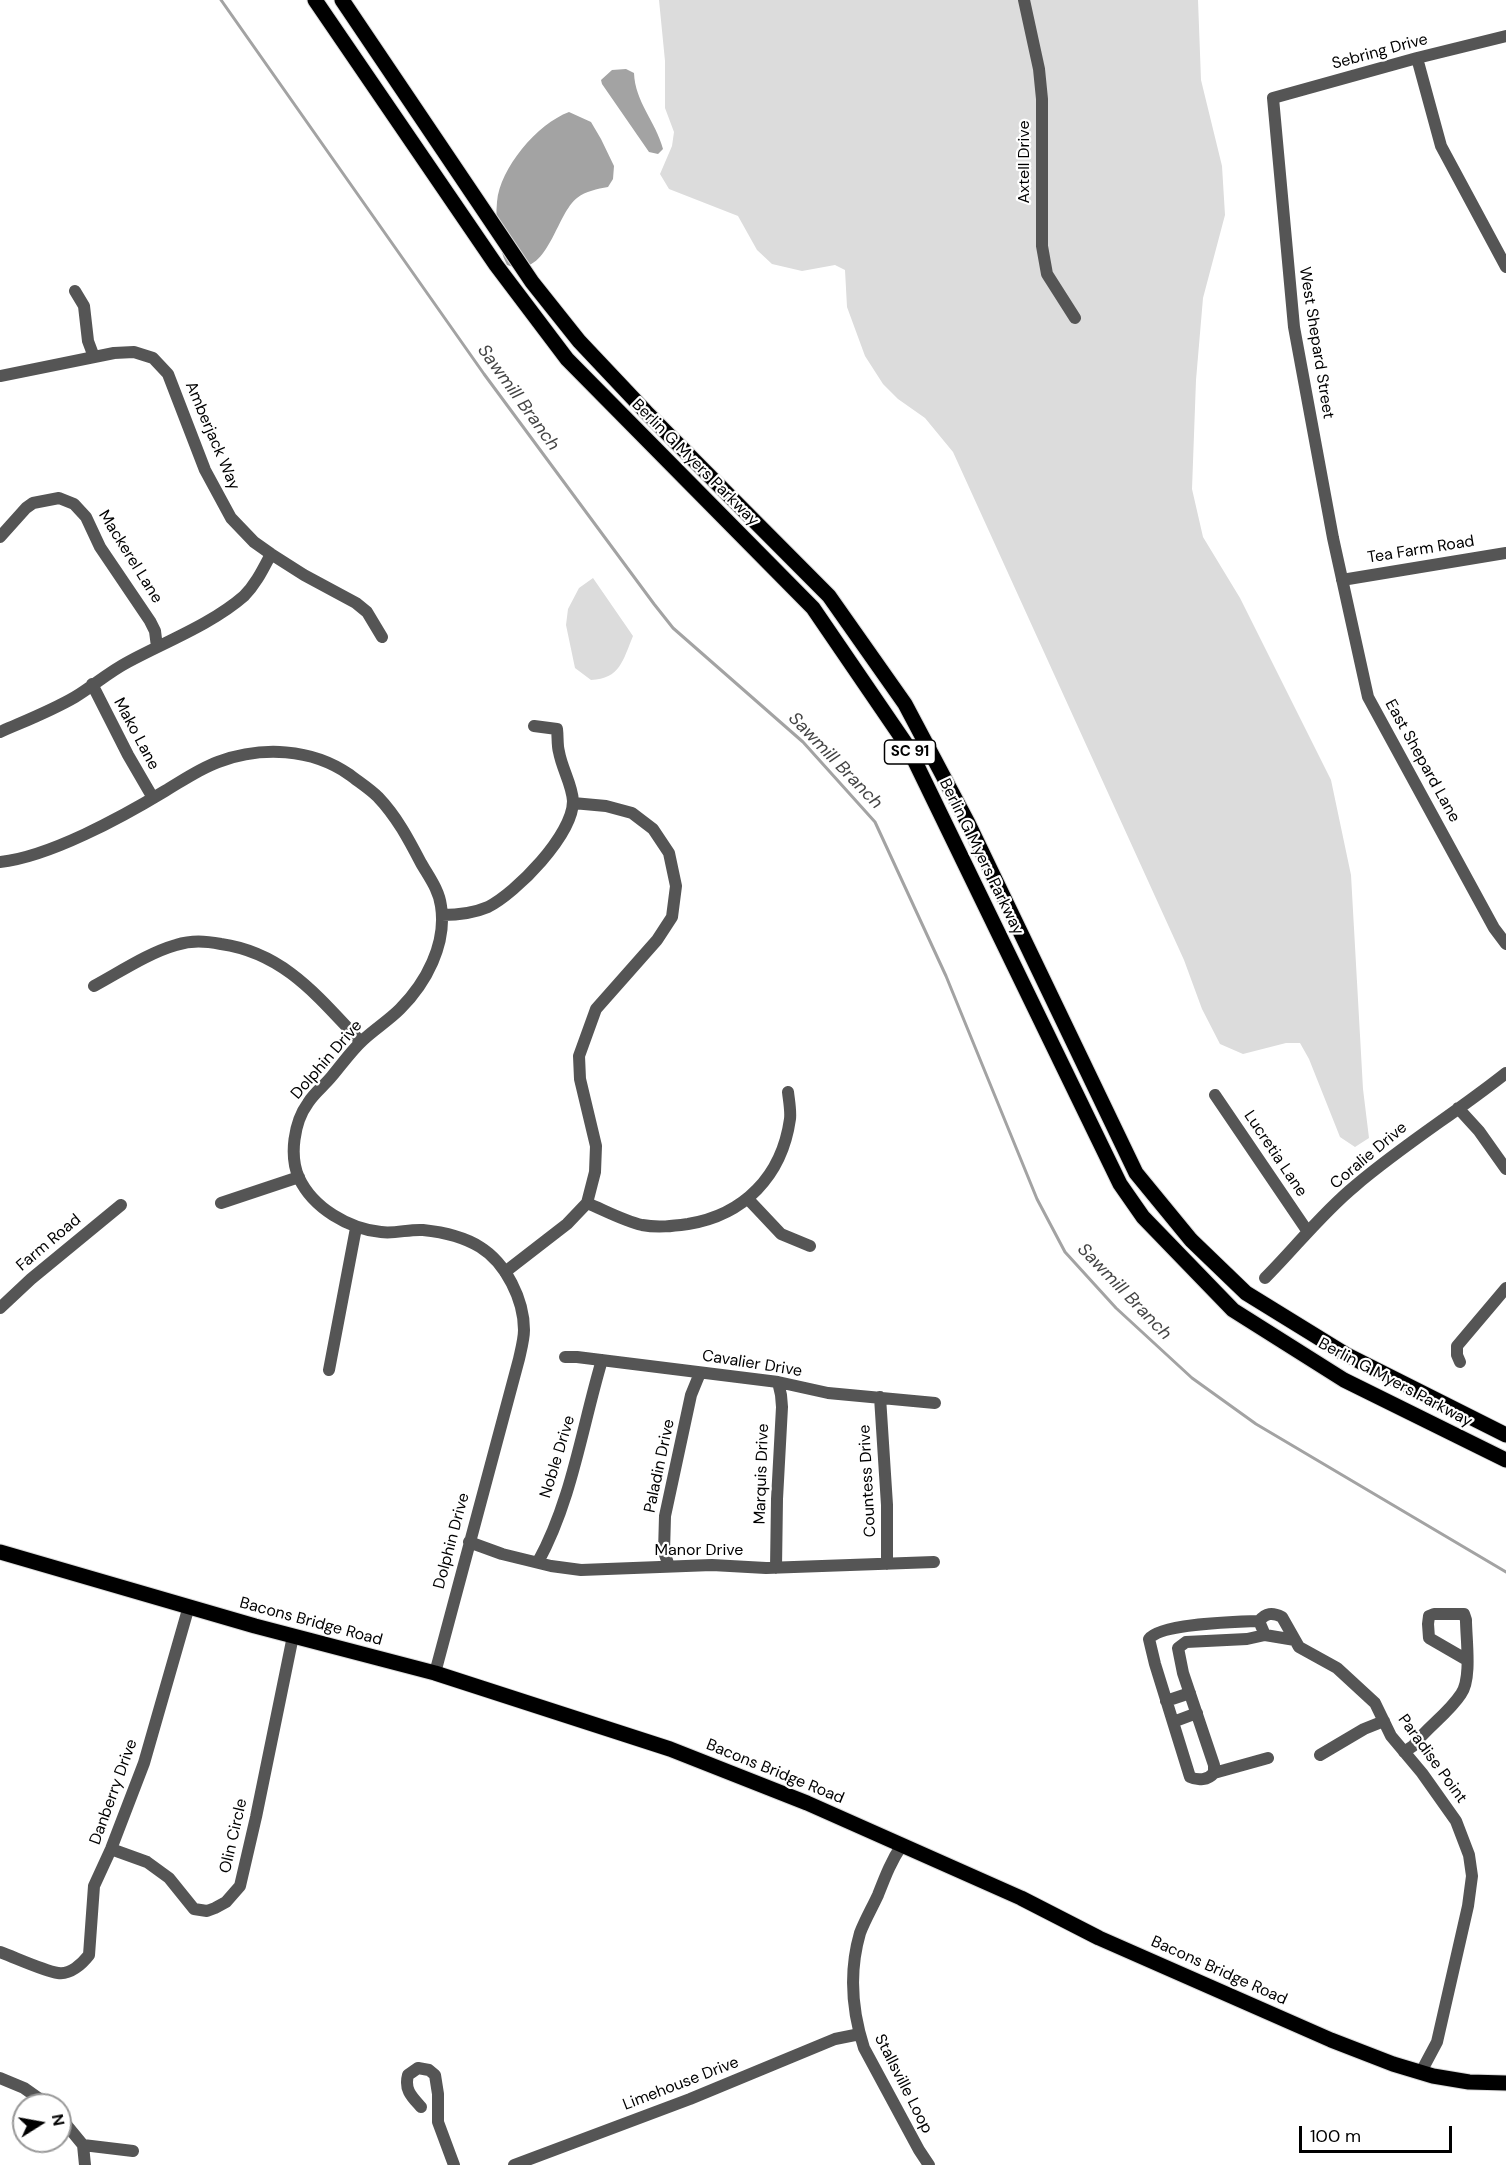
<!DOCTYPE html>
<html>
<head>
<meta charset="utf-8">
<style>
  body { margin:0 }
  #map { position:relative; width:1506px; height:2165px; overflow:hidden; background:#fff; font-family:"DM Sans",sans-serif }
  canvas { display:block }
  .north { position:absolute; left:12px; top:2093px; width:60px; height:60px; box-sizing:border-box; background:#fff; border:2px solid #999; border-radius:50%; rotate:79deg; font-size:16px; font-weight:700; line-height:24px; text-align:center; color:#000 }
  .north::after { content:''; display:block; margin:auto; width:21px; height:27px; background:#000; clip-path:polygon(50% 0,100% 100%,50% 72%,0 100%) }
  .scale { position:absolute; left:1299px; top:2126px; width:153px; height:27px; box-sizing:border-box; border:3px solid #000; border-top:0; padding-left:8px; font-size:18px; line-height:21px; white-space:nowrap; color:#000; -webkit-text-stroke:4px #fff; paint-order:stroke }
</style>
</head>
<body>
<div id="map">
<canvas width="1506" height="2165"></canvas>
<div class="north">N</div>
<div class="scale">100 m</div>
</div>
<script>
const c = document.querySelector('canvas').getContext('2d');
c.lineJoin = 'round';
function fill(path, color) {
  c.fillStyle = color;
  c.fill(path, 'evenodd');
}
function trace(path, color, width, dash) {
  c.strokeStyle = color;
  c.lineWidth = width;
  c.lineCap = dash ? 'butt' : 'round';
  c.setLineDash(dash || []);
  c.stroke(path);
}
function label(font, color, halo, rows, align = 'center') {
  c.font = font + ' "DM Sans",sans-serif';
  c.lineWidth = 4.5;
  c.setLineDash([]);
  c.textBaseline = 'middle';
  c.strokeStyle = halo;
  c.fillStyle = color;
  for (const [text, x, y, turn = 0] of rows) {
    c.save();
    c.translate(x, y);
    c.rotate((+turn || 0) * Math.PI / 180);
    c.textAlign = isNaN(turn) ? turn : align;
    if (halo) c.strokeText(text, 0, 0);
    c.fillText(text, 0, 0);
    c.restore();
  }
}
fill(new Path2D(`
  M 659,0 L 1198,0 L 1201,80 L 1222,166 L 1225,215 L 1203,298 L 1196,380 L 1192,489 L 1203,537 L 1240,598 L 1331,780 L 1351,875 L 1363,1089 L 1369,1138 L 1355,1147 L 1340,1137 L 1309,1059 L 1300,1043 L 1286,1043 L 1243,1054 L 1220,1044 L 1202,1009 L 1184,960 L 953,452 L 925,418 L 898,399 L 883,384 L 865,356 L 847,307 L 845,270 L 835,265 L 802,271 L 772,264 L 757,250 L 738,216 L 669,189 L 660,174 L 672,146 L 674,132 L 665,108 L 665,61 Z
  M 593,578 L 633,636 C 623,660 620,679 591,680 L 575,668 L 566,625 L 568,609 L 579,588 Z`), '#dcdcdc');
fill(new Path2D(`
  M 626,69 L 634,73 C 635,102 656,122 663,149 L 658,154 L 649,152 L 602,84 L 601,80 L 612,70 Z
  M 569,112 L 591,122 L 601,139 L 614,166 L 613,179 L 608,187 C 597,189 586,191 577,198 C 555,215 548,281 507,265 C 498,247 495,223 497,202 C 500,168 537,124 569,112 Z`), '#a3a3a3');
trace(new Path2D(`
  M 221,0 L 484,374 L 654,604 L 673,628 L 803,742 L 875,822 L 946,976 L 1037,1199 L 1065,1252 L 1116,1308 L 1192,1378 L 1256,1424 L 1506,1572`), '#a3a3a3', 3);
const major = new Path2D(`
  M 315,0 L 496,265 L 567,359 L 813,608 L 908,747 L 1120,1184 L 1143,1217 L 1233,1310 L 1344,1380 L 1506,1460
  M 342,0 L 532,282 L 579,341 L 646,412 L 829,596 L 905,704 L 968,823 L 1136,1173 L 1191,1240 L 1246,1293 L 1345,1354 L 1506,1435
  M 0,1552 L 255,1626 L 435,1673 L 670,1749 L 807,1803 L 1021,1898 L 1099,1938 L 1331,2040 L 1393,2064 L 1433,2076 L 1469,2082 L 1506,2083`);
trace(major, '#dbdbdb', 17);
trace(new Path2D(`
  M 1024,0 L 1039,69 L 1042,99 L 1042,246 L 1047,274 L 1075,318
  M 1506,36 L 1417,58 L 1273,98 L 1294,327 L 1333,538 L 1368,697 L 1494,928 L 1506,944
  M 1417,58 L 1441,146 L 1506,267
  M 75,291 L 84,306 L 88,341 L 94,357
  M 0,376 L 114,353 L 134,352 L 153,358 L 168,374 L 205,470 L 231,518 L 254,542 L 271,554 L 304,575 L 356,603 L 367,612 L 382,637
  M 0,537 L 26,508 L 33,503 L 59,498 L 74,504 L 86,517 L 100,547 L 150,621 L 155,631 L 157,647
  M 1342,580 L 1506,553
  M 92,684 L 128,755 L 153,798
  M 0,732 C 25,721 51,711 75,697 C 93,686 109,672 128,662 C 165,642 212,624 244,596 C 256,584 263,569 271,554
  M 0,862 C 49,857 122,817 165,791 C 182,781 199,769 218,762 C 261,746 312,748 350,775 C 359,782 370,789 378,797 C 397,817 409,840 421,863 C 429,877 439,890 441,906 C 447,944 426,983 400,1009 C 389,1020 375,1029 363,1040 C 352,1050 342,1064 332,1076 C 324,1086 314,1093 308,1103 C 294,1122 289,1156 299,1178 C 313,1208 349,1229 381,1232 C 395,1234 409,1229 423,1230 C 442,1232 464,1237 480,1247 C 506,1263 524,1300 524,1330 C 524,1339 521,1350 519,1359 L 435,1673
  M 442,915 C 457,915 474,913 488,907 C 516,893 573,835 573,801 C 572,784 562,769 559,752 C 557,745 558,737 557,729 L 534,726
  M 94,986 C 120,972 148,953 176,945 C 192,940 205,941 221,944 C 285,953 319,998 361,1042
  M 1215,1095 L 1308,1232
  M 1458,1108 L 1479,1131 L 1506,1169
  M 748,1199 L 781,1234 L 810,1246
  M 221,1203 L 299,1177
  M 587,1203 C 604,1210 624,1221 642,1225 C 658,1228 673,1226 688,1224 C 744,1215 782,1176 790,1119 C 791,1111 789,1101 788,1092
  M 505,1272 L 567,1224 L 587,1203 L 595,1172 L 596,1146 L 580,1079 L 579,1056 L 596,1009 L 657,940 L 672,917 L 676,886 L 669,853 L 653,829 L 632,813 L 606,806 L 573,803
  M 1265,1278 C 1295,1248 1322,1213 1355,1186 C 1403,1145 1457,1112 1506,1073
  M 0,1308 L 31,1279 L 121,1205
  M 565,1357 L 577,1357 L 778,1382 L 828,1393 L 935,1403
  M 1460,1362 L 1457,1355 L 1457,1346 L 1506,1288
  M 329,1370 L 356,1228
  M 880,1397 L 887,1505 L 887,1564
  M 469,1542 L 502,1554 L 551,1566 L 581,1570 L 712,1565 L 766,1568 L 934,1562
  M 538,1562 C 572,1500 582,1427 602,1360
  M 669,1566 L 664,1552 L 665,1516 L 691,1395 L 700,1373
  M 776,1568 L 777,1499 L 782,1407 L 781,1395 L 778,1382
  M 1259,1621 C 1238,1622 1161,1623 1149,1639 L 1155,1664 L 1190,1777 C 1198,1781 1208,1780 1214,1773 L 1214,1765 L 1183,1673 L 1178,1648 L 1186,1642 L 1247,1639 L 1265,1635
  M 1295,1640 L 1265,1635 L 1259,1621 C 1266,1613 1272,1612 1282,1617 L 1299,1647 L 1337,1668 L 1375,1703 L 1391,1736 L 1422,1773 L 1456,1821 L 1469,1855 L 1472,1876 L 1468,1906 L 1437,2042 L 1421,2072
  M 1166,1701 L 1190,1693
  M 1173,1722 L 1197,1713
  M 1404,1752 L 1413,1746 C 1427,1727 1448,1714 1461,1694 C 1472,1679 1466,1639 1466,1620 L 1464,1614 L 1434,1614 L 1429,1616 L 1428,1624 L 1429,1638 L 1467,1660
  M 1320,1755 L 1364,1729 L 1384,1721
  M 1214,1773 L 1268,1758
  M 902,1845 C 891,1861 885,1877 878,1895 C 872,1908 865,1920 860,1933 C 849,1971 852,2011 864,2048 L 919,2150 L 929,2165
  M 111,1849 L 147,1862 L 169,1878 L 194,1909 L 207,1911 L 215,1908 L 226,1902 L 240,1886 L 256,1817 L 293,1636
  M 0,1952 C 14,1957 44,1971 58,1973 C 70,1975 82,1964 89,1955 L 94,1886 L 111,1849 L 144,1763 L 189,1606
  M 0,2078 L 24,2088 L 48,2105
  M 421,2107 C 412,2097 404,2090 408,2075 L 418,2068 L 429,2070 L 435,2075 L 438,2094 L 438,2122 L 454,2165
  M 60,2117 L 83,2145 L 133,2151
  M 83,2145 L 85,2165
  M 514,2165 L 690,2099 L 835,2039 L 860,2034`), '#555', 12);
trace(major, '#000', 15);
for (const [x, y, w] of [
  [910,752,51]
]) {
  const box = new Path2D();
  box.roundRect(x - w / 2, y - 12, w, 24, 4.5);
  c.fillStyle = '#fff';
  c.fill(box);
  trace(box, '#000', 1.5);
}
label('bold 15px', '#000', null, [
  ["SC 91",910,752]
]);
label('16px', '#000', '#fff', [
  ["Sebring Drive",1380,52,-15],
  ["Axtell Drive",1025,162,-90],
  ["West Shepard Street",1316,343,81],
  ["Amberjack Way",212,436,67],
  ["Berlin G Myers Parkway",695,463,45],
  ["Tea Farm Road",1421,550,-9],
  ["Mackerel Lane",130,557,58],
  ["Mako Lane",136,734,62],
  ["East Shepard Lane",1422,761,61],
  ["Berlin G Myers Parkway",981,857,64],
  ["Dolphin Drive",327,1060,-49],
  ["Lucretia Lane",1275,1154,56],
  ["Coralie Drive",1369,1156,-40],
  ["Farm Road",49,1243,-40],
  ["Cavalier Drive",752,1364,9],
  ["Berlin G Myers Parkway",1395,1383,28],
  ["Noble Drive",558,1457,-73],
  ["Paladin Drive",660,1466,-78],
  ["Marquis Drive",762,1474,-88],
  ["Countess Drive",868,1481,-93],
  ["Dolphin Drive",452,1541,-75],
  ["Manor Drive",699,1551],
  ["Bacons Bridge Road",311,1622,15],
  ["Paradise Point",1432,1759,54],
  ["Bacons Bridge Road",775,1772,22],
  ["Danberry Drive",114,1792,-70],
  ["Olin Circle",234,1836,-77],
  ["Bacons Bridge Road",1219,1971,24],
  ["Limehouse Drive",681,2084,-21],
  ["Stallsville Loop",903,2084,63]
]);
label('italic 18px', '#444', '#fff', [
  ["Sawmill Branch",518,398,54],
  ["Sawmill Branch",835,761,46],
  ["Sawmill Branch",1124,1292,46]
]);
</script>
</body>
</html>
